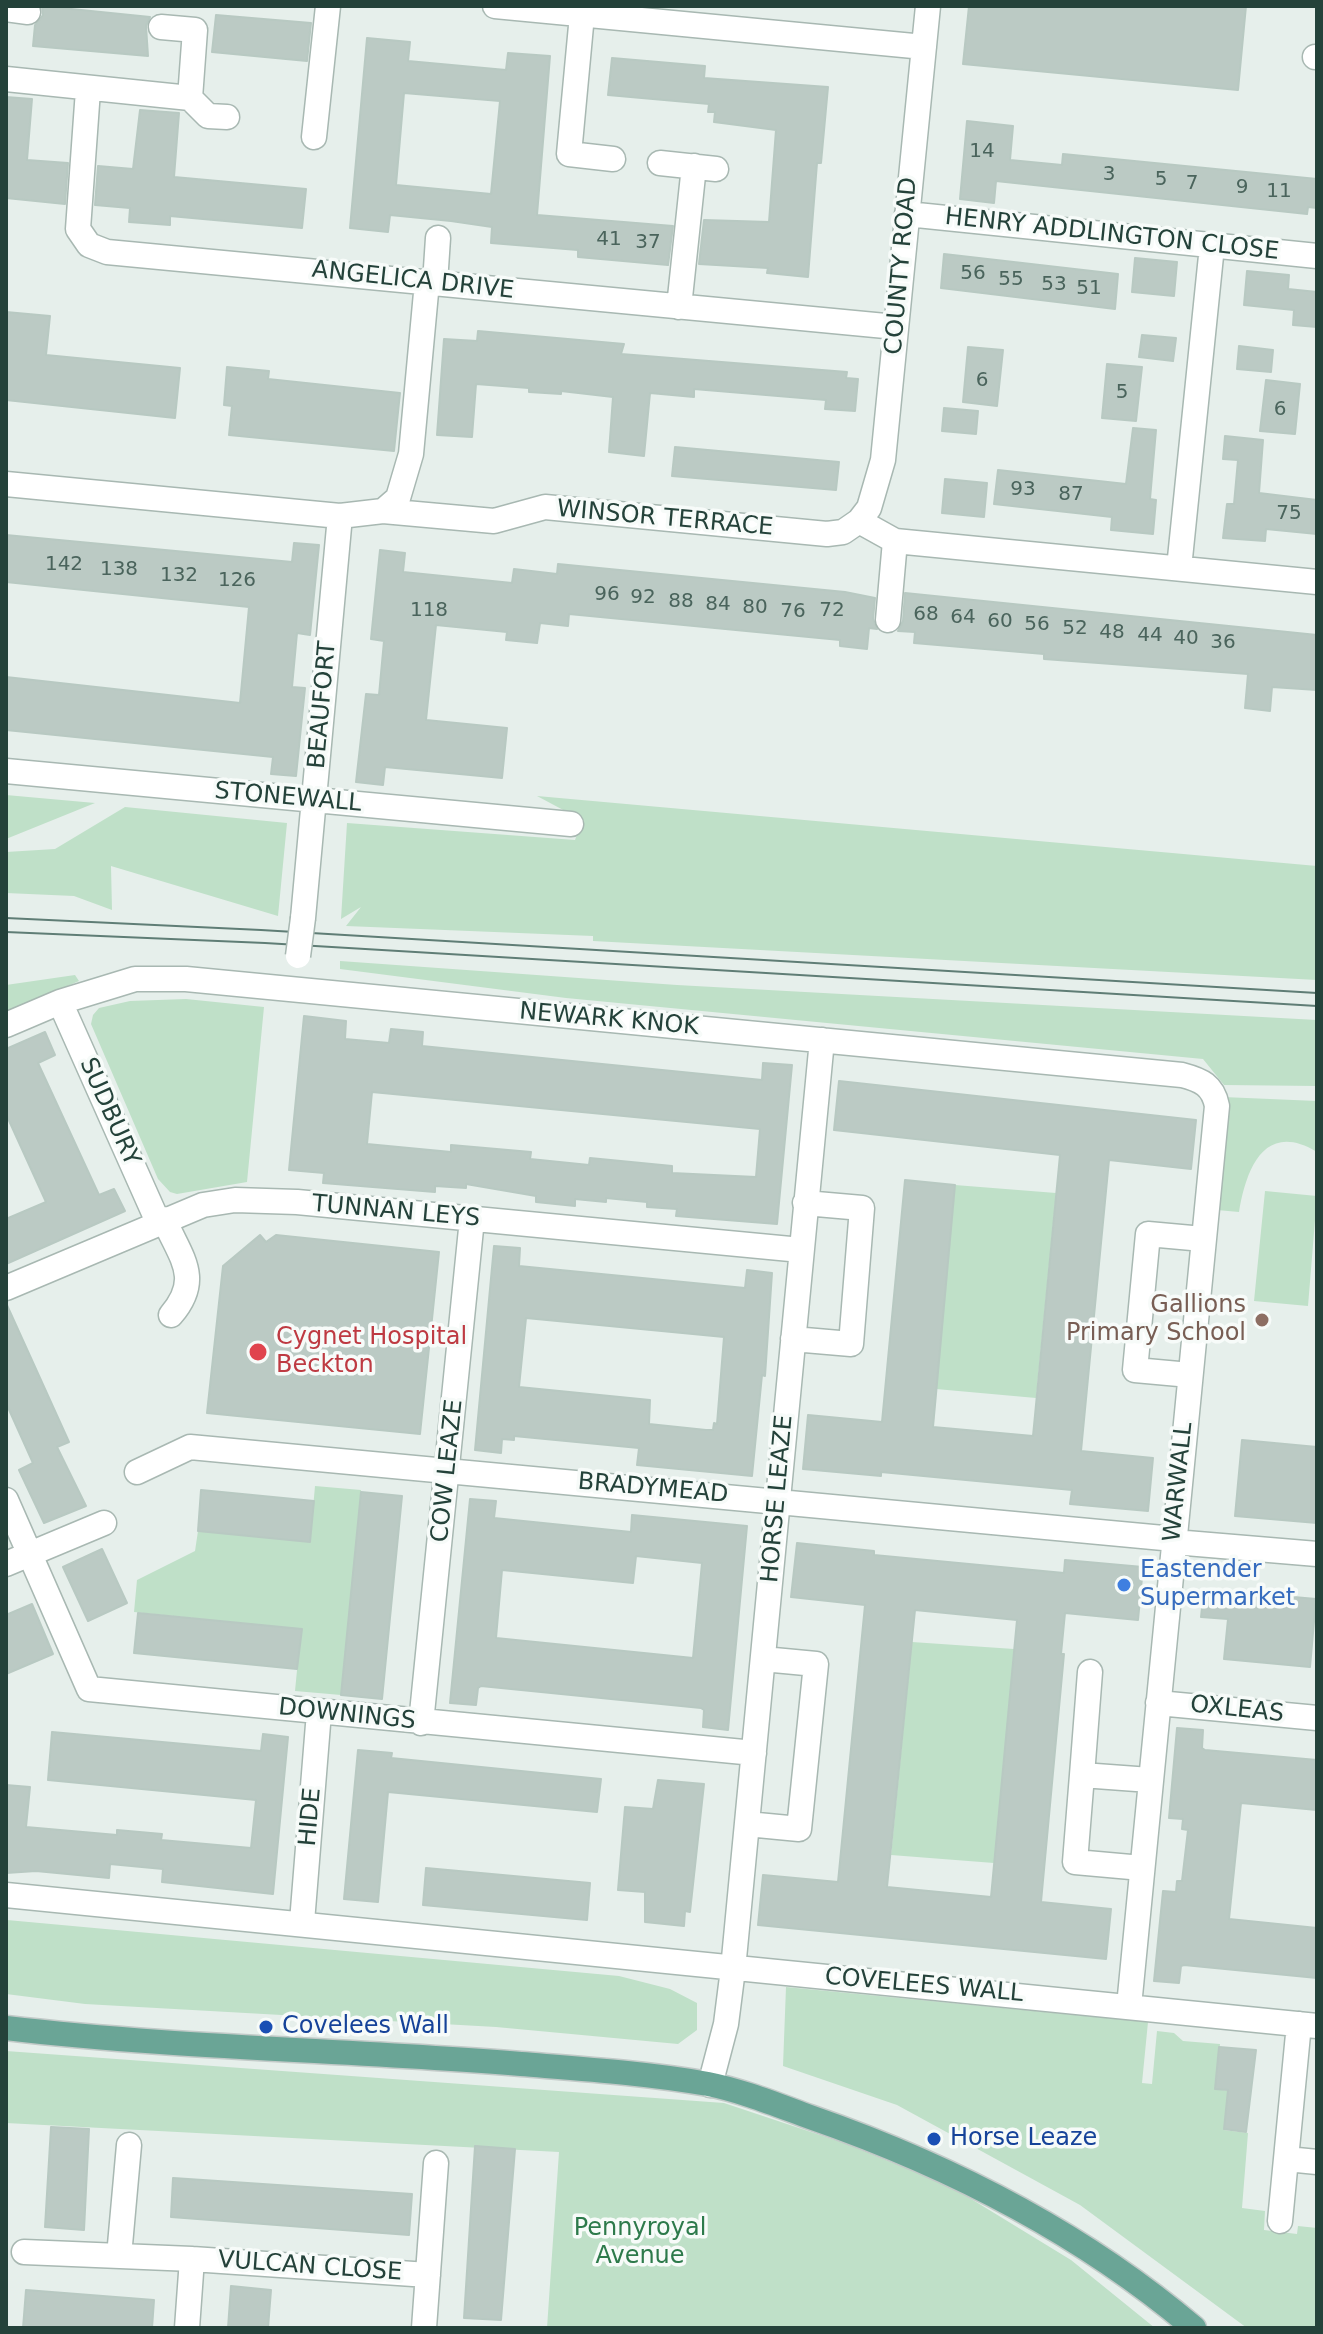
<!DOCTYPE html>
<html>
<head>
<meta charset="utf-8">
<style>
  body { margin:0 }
  #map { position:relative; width:1323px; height:2334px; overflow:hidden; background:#e6efeb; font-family:"DejaVu Sans",sans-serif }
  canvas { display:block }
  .frame { position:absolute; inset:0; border:8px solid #24423a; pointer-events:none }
</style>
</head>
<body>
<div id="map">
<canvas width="1323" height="2334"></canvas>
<div class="frame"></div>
</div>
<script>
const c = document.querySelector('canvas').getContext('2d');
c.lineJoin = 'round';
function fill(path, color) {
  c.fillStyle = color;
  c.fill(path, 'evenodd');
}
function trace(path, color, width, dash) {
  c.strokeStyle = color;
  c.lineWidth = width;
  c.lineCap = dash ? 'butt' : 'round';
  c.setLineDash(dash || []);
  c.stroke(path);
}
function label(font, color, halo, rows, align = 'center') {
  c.font = font + ' "DejaVu Sans",sans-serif';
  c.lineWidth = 7;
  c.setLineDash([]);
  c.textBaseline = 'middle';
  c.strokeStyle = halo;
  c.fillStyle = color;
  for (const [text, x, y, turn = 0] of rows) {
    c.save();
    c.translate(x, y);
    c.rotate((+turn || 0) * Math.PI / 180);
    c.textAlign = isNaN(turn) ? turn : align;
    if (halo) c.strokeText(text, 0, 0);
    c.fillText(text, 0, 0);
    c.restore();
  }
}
fill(new Path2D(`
  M 6,795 L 95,803 L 6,839 Z
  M 537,796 L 1317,866 L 1317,980 L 593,941 L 593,936 L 346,926 L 361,907 L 341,919 L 347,823 L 575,840 L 582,820 Z
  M 125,807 L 287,823 L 278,916 L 111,866 L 112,910 L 74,896 L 6,893 L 6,852 L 55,849 Z
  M 340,961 L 677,985 L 1317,1020 L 1317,1086 L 1224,1085 L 1203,1059 L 566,998 L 340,969 Z
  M 75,975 L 79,981 L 6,1013 L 6,985 Z
  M 186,999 L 264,1007 L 247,1182 L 177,1194 L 170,1192 L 158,1179 L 91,1024 L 93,1015 L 99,1008 L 130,1001 Z
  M 1223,1097 L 1317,1101 L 1317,1152 C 1264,1120 1246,1170 1239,1212 L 1217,1210 Z
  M 955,1185 L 1056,1193 L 1036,1398 L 936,1389 Z
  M 1265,1191 L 1317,1196 L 1308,1306 L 1254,1301 Z
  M 315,1486 L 361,1490 L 341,1695 L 295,1691 L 301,1629 L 134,1612 L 137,1580 L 195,1551 L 198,1531 L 310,1542 Z
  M 912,1642 L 1014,1649 L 994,1863 L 891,1855 Z
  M 7,1920 L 619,1976 L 670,1989 L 697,2003 L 697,2030 L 678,2044 L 496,2027 L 85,2004 L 6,1994 Z
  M 786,1987 L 1148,2022 L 1142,2083 L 1152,2084 L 1157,2031 L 1174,2033 L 1183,2041 L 1220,2044 L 1215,2089 L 1229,2091 L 1224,2130 L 1248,2133 L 1242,2208 L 1265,2211 L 1264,2230 L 1297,2234 L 1298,2226 L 1317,2228 L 1317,2328 L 1247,2328 L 1080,2205 L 897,2105 L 783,2066 Z
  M 6,2051 L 724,2103 L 844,2143 L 950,2186 L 1071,2260 L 1155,2328 L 547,2328 L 559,2152 L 6,2123 Z`), '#bfe0c8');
const building = new Path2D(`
  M 42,6 L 150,17 L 146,26 L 148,56 L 33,46 L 35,25 L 43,15 Z
  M 969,6 L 1246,6 L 1238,90 L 963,64 Z
  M 216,15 L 311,23 L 307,61 L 212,52 Z
  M 367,38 L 410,42 L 408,61 L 506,70 L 508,53 L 550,56 L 537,215 L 673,226 L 668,265 L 578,257 L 578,250 L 491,243 L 492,227 L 451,221 L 390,215 L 388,232 L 350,228 ZM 404,93 L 500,101 L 491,194 L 396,185 Z
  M 612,58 L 705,66 L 704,78 L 828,87 L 821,163 L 817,163 L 808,277 L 767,273 L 768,268 L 699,264 L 704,220 L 769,222 L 776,130 L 714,122 L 715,112 L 708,112 L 709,104 L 608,95 Z
  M 6,97 L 32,99 L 27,160 L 68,163 L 65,204 L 6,198 Z
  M 140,110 L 179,113 L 174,177 L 306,189 L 302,228 L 170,216 L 170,225 L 129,222 L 130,208 L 95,205 L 98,166 L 133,169 Z
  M 967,121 L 1013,126 L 1010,160 L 1062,165 L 1063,154 L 1317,179 L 1317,208 L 1308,207 L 1307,214 L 996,181 L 994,203 L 960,199 Z
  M 944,254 L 1118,274 L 1115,309 L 941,288 Z
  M 1135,258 L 1177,262 L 1174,296 L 1132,292 Z
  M 1247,271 L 1289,275 L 1288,289 L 1317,292 L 1317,327 L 1293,325 L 1294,310 L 1244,305 Z
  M 6,312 L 50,316 L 46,355 L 180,368 L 175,418 L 6,400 Z
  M 478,331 L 624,344 L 621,354 L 847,372 L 846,378 L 858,379 L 855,411 L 825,409 L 826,400 L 694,389 L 694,397 L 650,393 L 644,456 L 609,452 L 613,397 L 561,391 L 561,394 L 529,392 L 529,388 L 476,384 L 472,437 L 437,435 L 444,339 L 477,341 Z
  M 1142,335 L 1176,338 L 1173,361 L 1139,357 Z
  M 1239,346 L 1273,350 L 1271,372 L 1237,369 Z
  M 968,347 L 1003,350 L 997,406 L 963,402 Z
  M 1107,364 L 1142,367 L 1136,421 L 1102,418 Z
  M 227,367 L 269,371 L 268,379 L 400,393 L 394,451 L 229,435 L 232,406 L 224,405 Z
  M 1266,380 L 1300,384 L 1295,434 L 1260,431 Z
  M 944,408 L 978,411 L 976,434 L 942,431 Z
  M 1133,428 L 1156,430 L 1150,499 L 1156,500 L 1153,534 L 1111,530 L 1112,517 L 994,504 L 998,470 L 1126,484 Z
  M 1225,436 L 1263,440 L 1259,493 L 1317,500 L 1317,534 L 1266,529 L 1265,541 L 1223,538 L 1227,504 L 1234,504 L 1238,460 L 1223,459 Z
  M 675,447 L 839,462 L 836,490 L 672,476 Z
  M 945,479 L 987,483 L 984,517 L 942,513 Z
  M 6,535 L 292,562 L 294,543 L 319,545 L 310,635 L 297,633 L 292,687 L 305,688 L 296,776 L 271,774 L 273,757 L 6,730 L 6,677 L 240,703 L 249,607 L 6,582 Z
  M 380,550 L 405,553 L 403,572 L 512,583 L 514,569 L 557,574 L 558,564 L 845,592 L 875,598 L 873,619 L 877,629 L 869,628 L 867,649 L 840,646 L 840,640 L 569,614 L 568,626 L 540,623 L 537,643 L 506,640 L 507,632 L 436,625 L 426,720 L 507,728 L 502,778 L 385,767 L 383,785 L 356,782 L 366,694 L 379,695 L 384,641 L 371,639 Z
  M 905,593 L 1317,635 L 1317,690 L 1272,687 L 1270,711 L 1245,708 L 1248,674 L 1044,659 L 1044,654 L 914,643 L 915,632 L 898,631 L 903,621 Z
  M 304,1016 L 346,1021 L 345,1039 L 389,1043 L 391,1029 L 423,1032 L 422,1046 L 762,1080 L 763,1063 L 792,1065 L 777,1224 L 676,1216 L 677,1209 L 647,1207 L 647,1202 L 606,1198 L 606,1202 L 575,1199 L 575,1206 L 536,1202 L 536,1196 L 466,1184 L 466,1188 L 435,1186 L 435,1192 L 323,1183 L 324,1173 L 289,1170 ZM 372,1092 L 760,1129 L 756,1177 L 672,1173 L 672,1166 L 590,1158 L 589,1165 L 530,1159 L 531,1152 L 451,1145 L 451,1152 L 367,1144 Z
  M 45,1032 L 55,1055 L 38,1063 L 99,1195 L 114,1189 L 125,1211 L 6,1264 L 6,1219 L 46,1202 L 6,1114 L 6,1049 Z
  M 839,1081 L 1196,1120 L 1191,1169 L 1109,1160 L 1081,1451 L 1153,1458 L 1148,1511 L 1070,1504 L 1072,1490 L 881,1472 L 881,1476 L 803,1469 L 808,1415 L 882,1422 L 905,1180 L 955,1185 L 933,1427 L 1033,1436 L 1060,1155 L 834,1130 Z
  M 260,1235 L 266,1242 L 276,1235 L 439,1252 L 420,1434 L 207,1413 L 223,1266 Z
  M 494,1246 L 520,1248 L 519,1266 L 745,1288 L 747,1270 L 772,1273 L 765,1376 L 762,1375 L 752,1476 L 637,1465 L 639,1448 L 514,1436 L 514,1440 L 502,1439 L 501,1453 L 475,1450 ZM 526,1318 L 724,1337 L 717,1424 L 714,1423 L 713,1430 L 706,1430 L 649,1424 L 650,1400 L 519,1387 Z
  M 6,1303 L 69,1442 L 57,1447 L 86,1506 L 44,1523 L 19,1470 L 33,1463 L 6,1403 Z
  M 1242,1440 L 1317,1447 L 1317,1523 L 1235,1516 Z
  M 201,1490 L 314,1501 L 310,1542 L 198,1531 Z
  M 361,1492 L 402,1496 L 382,1699 L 341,1695 Z
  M 470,1499 L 496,1501 L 494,1518 L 631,1532 L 632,1515 L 747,1526 L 728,1730 L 703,1727 L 704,1710 L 701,1708 L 481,1686 L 478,1688 L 476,1705 L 450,1703 ZM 636,1556 L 702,1563 L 693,1658 L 496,1638 L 502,1570 L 633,1583 Z
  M 797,1543 L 874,1551 L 874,1555 L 1064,1573 L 1065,1560 L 1143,1567 L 1138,1620 L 1065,1613 L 1061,1654 L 1064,1654 L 1041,1902 L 1111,1909 L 1106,1959 L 758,1925 L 763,1875 L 838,1882 L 865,1605 L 791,1597 ZM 915,1610 L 1017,1620 L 991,1897 L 887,1887 Z
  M 102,1549 L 127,1603 L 88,1621 L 63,1567 Z
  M 1204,1589 L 1316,1599 L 1310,1667 L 1224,1659 L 1228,1619 L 1201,1617 Z
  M 32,1604 L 53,1654 L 6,1674 L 6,1615 Z
  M 138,1613 L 302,1629 L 297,1669 L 134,1653 Z
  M 1177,1728 L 1203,1730 L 1202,1748 L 1205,1750 L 1317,1760 L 1317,1810 L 1241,1803 L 1229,1919 L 1317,1928 L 1317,1978 L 1184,1965 L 1181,1966 L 1179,1983 L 1154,1981 L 1163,1891 L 1176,1892 L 1177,1881 L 1182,1881 L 1188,1830 L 1182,1829 L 1183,1819 L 1169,1818 Z
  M 52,1732 L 261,1751 L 263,1734 L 288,1737 L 273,1894 L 162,1882 L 163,1869 L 110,1864 L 109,1878 L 36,1871 L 6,1873 L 6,1785 L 30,1787 L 26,1827 L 117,1835 L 117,1830 L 162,1834 L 161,1840 L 251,1848 L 256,1800 L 48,1780 Z
  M 358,1750 L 392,1753 L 391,1758 L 601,1779 L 597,1812 L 388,1792 L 378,1902 L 344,1899 Z
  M 658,1780 L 704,1784 L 690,1912 L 685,1911 L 684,1926 L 645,1922 L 645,1892 L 618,1890 L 625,1807 L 653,1809 Z
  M 426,1868 L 590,1883 L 587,1920 L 423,1905 Z
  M 1219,2047 L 1256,2050 L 1246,2132 L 1224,2129 L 1228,2090 L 1215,2089 Z
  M 51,2127 L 89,2129 L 84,2230 L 45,2227 Z
  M 475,2146 L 515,2149 L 501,2320 L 464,2318 Z
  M 173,2178 L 412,2194 L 409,2235 L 171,2217 Z
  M 231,2286 L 271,2290 L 268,2328 L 228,2328 Z
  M 26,2290 L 154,2300 L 152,2328 L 23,2328 Z`);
fill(building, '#bbcac4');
trace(building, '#b8c9c2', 2);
const minor = new Path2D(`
  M 495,6 L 924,47
  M 6,9 L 28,12
  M 582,15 L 569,154 L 613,159
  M 1315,57 L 1317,57
  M 6,79 L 190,98 L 195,30 L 161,27
  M 88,90 L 78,229 L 89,245 L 107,252 L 896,327
  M 190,98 L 208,116 L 227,117
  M 314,137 L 328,6
  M 660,163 L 716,169
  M 907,214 L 1317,256
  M 435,283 L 438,238
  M 679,307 L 694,166
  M 6,484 L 340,516 L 383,511 L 494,521 L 545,507 L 827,534 L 843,532 L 859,521 L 869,508 L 883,460 L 928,6
  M 383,511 L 398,498 L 411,454 L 427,282
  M 859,521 L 895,541 L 1317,582
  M 1179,568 L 1212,246
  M 888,620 L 895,541
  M 6,771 L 571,824
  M 303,918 L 340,516
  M 60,1002 L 158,1222
  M 6,1025 L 60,1002 L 135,979 L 186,979 L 1182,1075 C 1201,1080 1213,1085 1217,1106 L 1129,2006
  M 164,1219 C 180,1257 203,1278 171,1315
  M 6,1288 L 203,1205 L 235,1200 L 297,1202 L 801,1250
  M 793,1339 L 851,1344 L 862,1208 L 805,1203
  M 1190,1375 L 1135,1370 L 1148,1234 L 1203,1239
  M 137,1472 L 190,1447 L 1174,1539
  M 6,1500 L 89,1689 L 754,1753
  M 1174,1542 L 1317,1554
  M 6,1564 L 104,1523
  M 1158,1703 L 1317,1718
  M 421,1723 L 472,1219
  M 1082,1775 L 1090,1672
  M 747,1824 L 799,1829 L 816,1664 L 763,1659
  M 1142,1868 L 1075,1862 L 1082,1775 L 1150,1780
  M 6,1895 L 1317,2026
  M 302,1922 L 319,1712
  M 710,2085 L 726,2024 L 733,1969 L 822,1040
  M 1287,2159 L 1317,2162
  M 1280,2221 L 1299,2024
  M 24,2252 L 192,2259 L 428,2275
  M 119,2256 L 129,2145
  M 187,2328 L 192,2259
  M 424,2328 L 436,2163`);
const major = new Path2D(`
  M 6,2028 C 177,2048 349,2050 521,2064 C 583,2069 646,2073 708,2084 C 743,2091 777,2105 810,2117 C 948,2165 1082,2233 1194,2328`);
trace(minor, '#a8b8b2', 27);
trace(major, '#c2cac8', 27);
trace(minor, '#fff', 24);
trace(major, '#6aa596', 24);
trace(new Path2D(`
  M 6,918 L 261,930 L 1317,993
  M 6,932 L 265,943 L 1317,1006`), '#5f7d75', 2);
const minorBridge = new Path2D(`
  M 298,956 L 303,918`);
trace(minorBridge, '#a8b8b2', 27, []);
trace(minorBridge, '#fff', 24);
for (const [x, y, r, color] of [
  [1262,1320,8,"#8d6e63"],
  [258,1352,10,"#e0444e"],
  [1124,1585,8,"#3f7fe0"],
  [266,2027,8,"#1a4fb4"],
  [934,2139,8,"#1a4fb4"]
]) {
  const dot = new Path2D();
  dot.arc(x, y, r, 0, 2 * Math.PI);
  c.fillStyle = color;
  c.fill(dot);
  trace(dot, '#f7fbf9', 3);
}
label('20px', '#4a645c', null, [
  ["14",982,152],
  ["3",1109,175],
  ["5",1161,180],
  ["7",1192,184],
  ["9",1242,188],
  ["11",1279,192],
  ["41",609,240],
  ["37",648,243],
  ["56",973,274],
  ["55",1011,280],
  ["53",1054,285],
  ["51",1089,289],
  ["6",982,381],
  ["5",1122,393],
  ["6",1280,410],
  ["93",1023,490],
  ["87",1071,495],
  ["75",1289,514],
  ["142",64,565],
  ["138",119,570],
  ["132",179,576],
  ["126",237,581],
  ["96",607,595],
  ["92",643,598],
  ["88",681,602],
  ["84",718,605],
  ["80",755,608],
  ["118",429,611],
  ["72",832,611],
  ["76",793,612],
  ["68",926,615],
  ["64",963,618],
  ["60",1000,622],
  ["56",1037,625],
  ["52",1075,629],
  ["48",1112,633],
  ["44",1150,636],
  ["40",1186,639],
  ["36",1223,643]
]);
label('24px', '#24423a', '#f7fbf9', [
  ["HENRY ADDLINGTON CLOSE",1112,235,6],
  ["COUNTY ROAD",902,266,-85],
  ["ANGELICA DRIVE",413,281,6],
  ["WINSOR TERRACE",665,519,5],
  ["BEAUFORT",323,705,-85],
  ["STONEWALL",288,798,5],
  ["NEWARK KNOK",609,1020,5],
  ["SUDBURY",109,1112,66],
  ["TUNNAN LEYS",396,1212,5],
  ["COW LEAZE",448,1471,-84],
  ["WARWALL",1179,1482,-84],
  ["BRADYMEAD",653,1489,5],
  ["HORSE LEAZE",778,1499,-85],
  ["OXLEAS",1237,1710,6],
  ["DOWNINGS",347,1715,6],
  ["HIDE",311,1817,-85],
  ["COVELEES WALL",924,1986,5],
  ["VULCAN CLOSE",310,2267,4]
]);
label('24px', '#785e54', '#f7fbf9', [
  ["Gallions",1246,1306],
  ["Primary School",1246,1334]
], 'right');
label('24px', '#be3a42', '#f7fbf9', [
  ["Cygnet Hospital",276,1338],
  ["Beckton",276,1366]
], 'left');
label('24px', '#366cbe', '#f7fbf9', [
  ["Eastender",1140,1571],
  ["Supermarket",1140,1599]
], 'left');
label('24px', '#164399', '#f7fbf9', [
  ["Covelees Wall",282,2027],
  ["Horse Leaze",950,2139]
], 'left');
label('24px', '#2d7a4b', '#f7fbf9', [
  ["Pennyroyal",640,2229],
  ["Avenue",640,2257]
]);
</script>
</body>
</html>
